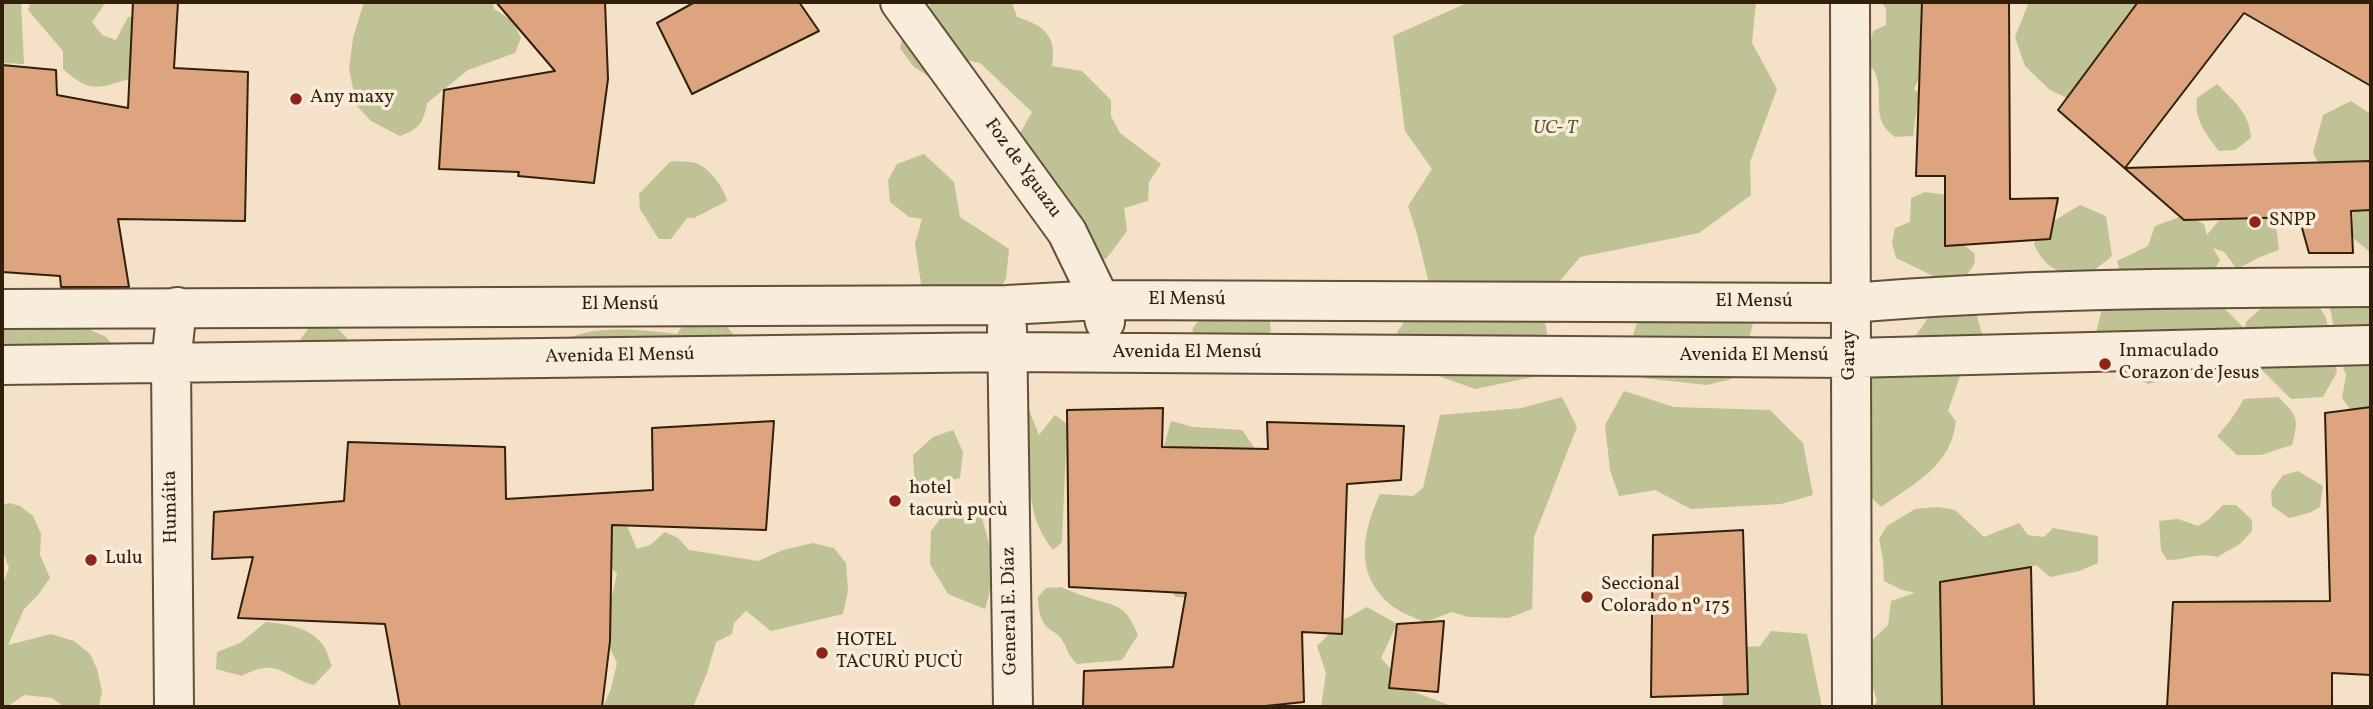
<!DOCTYPE html>
<html>
<head>
<meta charset="utf-8">
<style>
  body { margin:0 }
  #map { position:relative; width:2373px; height:709px; overflow:hidden; background:#f4e1c7; font-family:Vollkorn,serif }
  canvas { display:block }
  .frame { position:absolute; inset:0; border:4px solid #321f09; pointer-events:none }
</style>
</head>
<body>
<div id="map">
<canvas width="2373" height="709"></canvas>
<div class="frame"></div>
</div>
<script>
const c = document.querySelector('canvas').getContext('2d');
c.lineJoin = 'round';
function fill(path, color) {
  c.fillStyle = color;
  c.fill(path, 'evenodd');
}
function trace(path, color, width, dash) {
  c.strokeStyle = color;
  c.lineWidth = width;
  c.lineCap = dash ? 'butt' : 'round';
  c.setLineDash(dash || []);
  c.stroke(path);
}
function label(font, color, halo, rows, align = 'center') {
  c.font = font + ' Vollkorn,serif';
  c.lineWidth = 7;
  c.setLineDash([]);
  c.textBaseline = 'middle';
  c.strokeStyle = halo;
  c.fillStyle = color;
  for (const [text, x, y, turn = 0] of rows) {
    c.save();
    c.translate(x, y);
    c.rotate((+turn || 0) * Math.PI / 180);
    c.textAlign = isNaN(turn) ? turn : align;
    if (halo) c.strokeText(text, 0, 0);
    c.fillText(text, 0, 0);
    c.restore();
  }
}
fill(new Path2D(`
  M 2,2 L 21,2 L 24,64 L 2,63 Z
  M 31,2 L 103,2 L 104,5 L 92,22 L 102,35 L 116,40 L 128,17 L 144,16 L 132,78 C 99,88 91,94 63,69 L 63,51 L 28,10 Z
  M 364,2 L 493,2 L 494,9 L 512,20 L 521,38 L 515,53 L 468,70 L 427,103 C 424,121 419,130 400,136 L 371,121 L 357,106 L 349,70 L 353,38 Z
  M 963,2 L 1012,2 L 1017,17 C 1045,26 1057,36 1052,66 L 1082,71 L 1111,100 L 1111,116 L 1120,133 L 1161,164 L 1149,182 L 1148,201 L 1124,208 L 1127,231 L 1106,259 L 1074,256 L 1072,221 L 1077,211 L 1056,185 L 1015,142 L 1032,112 L 980,63 L 961,59 L 935,81 L 913,66 L 900,48 L 903,37 L 931,4 Z
  M 1469,2 L 1756,2 L 1752,43 L 1777,89 L 1750,162 L 1751,195 L 1699,233 L 1580,257 L 1529,318 L 1545,322 L 1547,333 L 1538,376 L 1475,389 L 1408,365 L 1397,332 L 1422,298 L 1433,300 L 1417,234 L 1408,206 L 1432,169 L 1405,131 L 1393,36 Z
  M 1882,2 L 1922,2 L 1920,76 L 1914,89 L 1919,93 L 1913,136 L 1895,137 C 1870,119 1884,100 1876,75 C 1874,70 1870,65 1867,61 L 1873,31 L 1886,25 L 1886,9 Z
  M 2029,2 L 2145,2 L 2151,29 L 2067,98 L 2050,90 L 2025,66 L 2015,37 Z
  M 2217,84 C 2233,100 2250,114 2251,138 L 2235,150 L 2219,151 C 2206,134 2194,120 2197,98 Z
  M 2351,101 L 2371,114 L 2371,182 L 2327,178 L 2313,153 L 2323,115 Z
  M 924,154 L 954,182 L 960,217 L 1009,249 L 1006,279 L 1000,288 L 922,290 L 915,244 L 922,219 L 909,217 L 890,202 L 888,180 L 897,164 Z
  M 677,161 C 684,162 694,161 700,165 C 712,172 724,188 727,201 L 694,218 L 687,218 L 671,239 L 659,239 C 651,229 648,219 640,210 L 639,194 L 670,162 Z
  M 1925,192 L 1947,195 L 1953,236 L 1974,253 L 1975,263 L 1965,278 L 1948,283 L 1896,258 L 1892,243 L 1895,228 L 1910,222 L 1911,198 Z
  M 2371,201 L 2371,253 L 2352,237 L 2353,211 Z
  M 2080,205 L 2106,216 L 2112,256 L 2087,276 C 2060,273 2046,271 2034,244 L 2039,230 Z
  M 2185,215 L 2204,224 L 2207,235 L 2220,219 L 2272,216 L 2277,233 L 2279,250 L 2260,257 L 2237,269 L 2224,252 L 2213,248 L 2220,260 L 2205,287 L 2213,297 L 2245,329 L 2246,322 L 2268,302 L 2317,303 L 2326,318 L 2337,372 L 2323,397 L 2291,399 L 2255,363 L 2184,359 L 2178,377 L 2148,384 L 2121,370 L 2095,337 L 2105,297 L 2122,280 L 2117,261 L 2148,246 L 2155,226 Z
  M 2371,296 L 2371,422 L 2359,421 L 2342,398 L 2346,375 L 2339,355 L 2330,308 L 2355,298 Z
  M 1701,298 L 1753,324 L 1746,349 L 1731,379 L 1707,385 L 1643,378 C 1633,349 1627,344 1641,314 Z
  M 1213,300 L 1269,314 L 1271,331 L 1240,366 L 1192,336 L 1193,328 Z
  M 1939,302 L 1975,309 L 1982,334 L 1964,364 L 1948,411 L 1956,421 C 1951,466 1915,483 1881,507 L 1864,490 L 1872,472 L 1857,456 L 1854,391 L 1894,346 L 1917,334 Z
  M 2,303 L 84,327 L 106,337 L 118,353 L 2,350 Z
  M 690,316 L 724,323 L 737,339 L 559,344 C 588,323 642,330 677,334 Z
  M 333,324 L 347,338 L 344,367 L 296,345 L 309,328 Z
  M 1624,391 L 1674,407 L 1770,410 L 1803,443 L 1813,495 L 1781,504 L 1691,509 L 1655,490 L 1619,496 L 1610,470 L 1605,425 Z
  M 1562,397 L 1577,427 L 1534,537 L 1532,609 L 1509,618 L 1468,617 L 1452,612 L 1425,622 C 1415,618 1404,614 1395,608 C 1354,578 1361,535 1380,494 L 1413,496 L 1423,488 L 1440,415 L 1522,408 Z
  M 2278,397 C 2298,416 2299,418 2292,445 L 2261,455 L 2237,455 L 2217,436 L 2230,421 L 2244,399 Z
  M 1029,410 L 1039,435 L 1055,415 L 1067,424 L 1062,542 L 1053,550 C 1033,524 1033,509 1028,478 L 995,461 L 988,438 L 1001,416 Z
  M 1171,421 L 1193,427 L 1242,430 L 1256,450 L 1191,598 L 1176,597 L 1165,584 L 1162,453 Z
  M 953,430 L 963,452 L 960,478 L 915,490 L 913,455 L 933,437 Z
  M 2298,471 L 2323,486 L 2320,507 L 2309,513 L 2289,518 L 2272,506 L 2271,492 L 2283,475 Z
  M 9,503 L 20,506 L 33,516 L 41,534 L 40,555 L 50,578 L 38,595 L 24,609 L 8,645 L 51,634 L 74,641 L 90,654 L 97,669 L 102,691 L 99,707 L 64,707 L 52,698 L 24,695 L 8,706 L 2,707 L 2,586 L 9,568 L 2,549 L 2,505 Z
  M 2223,505 L 2236,505 L 2252,520 L 2252,531 L 2240,544 L 2217,557 C 2198,552 2187,560 2167,560 L 2161,550 L 2159,521 L 2178,519 L 2198,526 L 2208,520 Z
  M 1938,507 L 1955,510 L 1984,537 L 2019,523 L 2028,535 L 2044,537 L 2053,528 L 2098,536 L 2098,563 L 2079,571 L 2050,577 L 2036,565 L 1943,601 L 1939,625 L 1954,639 L 1944,670 L 1944,707 L 1873,707 L 1877,701 L 1862,650 L 1888,625 L 1891,601 L 1915,593 L 1902,590 L 1884,581 L 1883,559 L 1879,539 L 1887,526 L 1915,509 Z
  M 948,509 L 982,518 C 992,553 997,573 985,609 L 948,594 L 930,564 L 931,531 Z
  M 610,513 L 627,526 L 637,549 L 650,545 L 665,532 L 678,538 L 689,550 L 758,561 L 783,550 L 813,543 L 834,548 L 846,563 L 848,591 L 843,614 L 771,631 L 746,611 L 734,623 L 732,634 L 716,642 L 707,673 L 693,707 L 603,707 L 611,689 L 617,663 L 603,633 L 617,574 L 609,565 Z
  M 1061,587 C 1071,591 1082,596 1093,599 C 1121,607 1126,607 1138,635 L 1122,660 L 1077,664 C 1068,656 1068,649 1062,640 C 1058,633 1055,633 1049,629 C 1040,622 1038,608 1038,597 L 1046,588 Z
  M 1367,607 L 1397,624 L 1381,658 L 1409,690 L 1454,707 L 1321,707 L 1326,673 L 1317,646 L 1343,620 Z
  M 266,622 C 286,624 310,627 323,645 C 327,650 329,660 332,666 L 314,685 C 281,676 278,657 242,676 L 216,669 L 217,652 L 240,643 Z
  M 1771,631 L 1807,634 L 1822,707 L 1722,707 L 1726,670 L 1735,648 L 1760,646 Z`), '#bfc293');
const building = new Path2D(`
  M 133,2 L 178,2 L 174,68 L 248,72 L 245,221 L 118,219 L 129,287 L 61,287 L 60,276 L 2,272 L 2,65 L 56,70 L 57,95 L 128,108 Z
  M 496,2 L 605,2 L 608,79 L 594,183 L 518,176 L 519,172 L 439,169 L 444,90 L 555,71 Z
  M 695,2 L 799,2 L 819,31 L 692,94 L 657,23 Z
  M 1922,2 L 2009,2 L 2010,199 L 2058,198 L 2050,239 L 1945,246 L 1945,176 L 1916,176 Z
  M 2138,2 L 2371,2 L 2371,86 L 2244,13 L 2125,168 L 2371,161 L 2371,210 L 2351,211 L 2353,253 L 2309,253 L 2299,217 L 2184,220 L 2058,110 Z
  M 2371,407 L 2371,675 L 2332,673 L 2332,707 L 2167,707 L 2173,602 L 2330,601 L 2325,413 Z
  M 1163,408 L 1162,447 L 1268,449 L 1267,422 L 1404,426 L 1401,480 L 1347,484 L 1342,634 L 1302,632 L 1304,702 L 1256,707 L 1083,707 L 1084,671 L 1173,667 L 1186,593 L 1069,587 L 1067,410 Z
  M 774,421 L 766,530 L 612,525 L 610,641 L 602,707 L 400,707 L 385,624 L 238,618 L 253,557 L 212,559 L 214,512 L 344,501 L 348,442 L 505,447 L 506,499 L 653,490 L 652,428 Z
  M 1743,530 L 1748,694 L 1651,697 L 1653,535 Z
  M 2031,567 L 2034,707 L 1942,707 L 1940,582 Z
  M 1444,621 L 1438,692 L 1389,688 L 1397,624 Z`);
fill(building, '#dca47f');
trace(building, '#321f09', 2);
const street = new Path2D(`
  M 900,2 L 1067,232 L 1100,300 L 1105,322
  M 1850,2 L 1852,707
  M 2,309 L 1007,305 L 1100,300 L 1851,303 C 2024,288 2197,288 2371,287
  M 1007,328 L 1013,707
  M 2,365 L 1008,352 L 1851,358 L 2371,345
  M 174,707 L 171,363 L 177,307`);
trace(street, '#625038', 42);
trace(street, '#f8ecdb', 38);
for (const [x, y, r, color] of [
  [296,99,7,"#8f2418"],
  [2255,222,7,"#8f2418"],
  [2105,364,7,"#8f2418"],
  [895,501,7,"#8f2418"],
  [91,560,7,"#8f2418"],
  [1587,597,7,"#8f2418"],
  [822,653,7,"#8f2418"]
]) {
  const dot = new Path2D();
  dot.arc(x, y, r, 0, 2 * Math.PI);
  c.fillStyle = color;
  c.fill(dot);
  trace(dot, '#f8ecdb', 2.5);
}
label('19px', '#321f09', '#f8ecdb', [
  ["Any maxy",310,99],
  ["SNPP",2269,222],
  ["Inmaculado",2119,353],
  ["Corazon de Jesus",2119,375],
  ["hotel",909,490],
  ["tacurù pucù",909,512],
  ["Lulu",105,560],
  ["Seccional",1601,586],
  ["Colorado nº 175",1601,608],
  ["HOTEL",836,642],
  ["TACURÙ PUCÙ",836,664]
], 'left');
label('italic 19px', '#5c5032', '#f8ecdb', [
  ["UC- T",1555,130]
]);
label('19px', '#321f09', '#f8ecdb', [
  ["Foz de Yguazu",1022,169,54],
  ["El Mensú",1187,301],
  ["El Mensú",1754,303],
  ["El Mensú",620,306],
  ["Avenida El Mensú",1187,354],
  ["Garay",1851,355,-90],
  ["Avenida El Mensú",620,357,-1],
  ["Avenida El Mensú",1754,357],
  ["Humáita",172,507,-91],
  ["General E. Díaz",1011,611,-91]
]);
</script>
</body>
</html>
